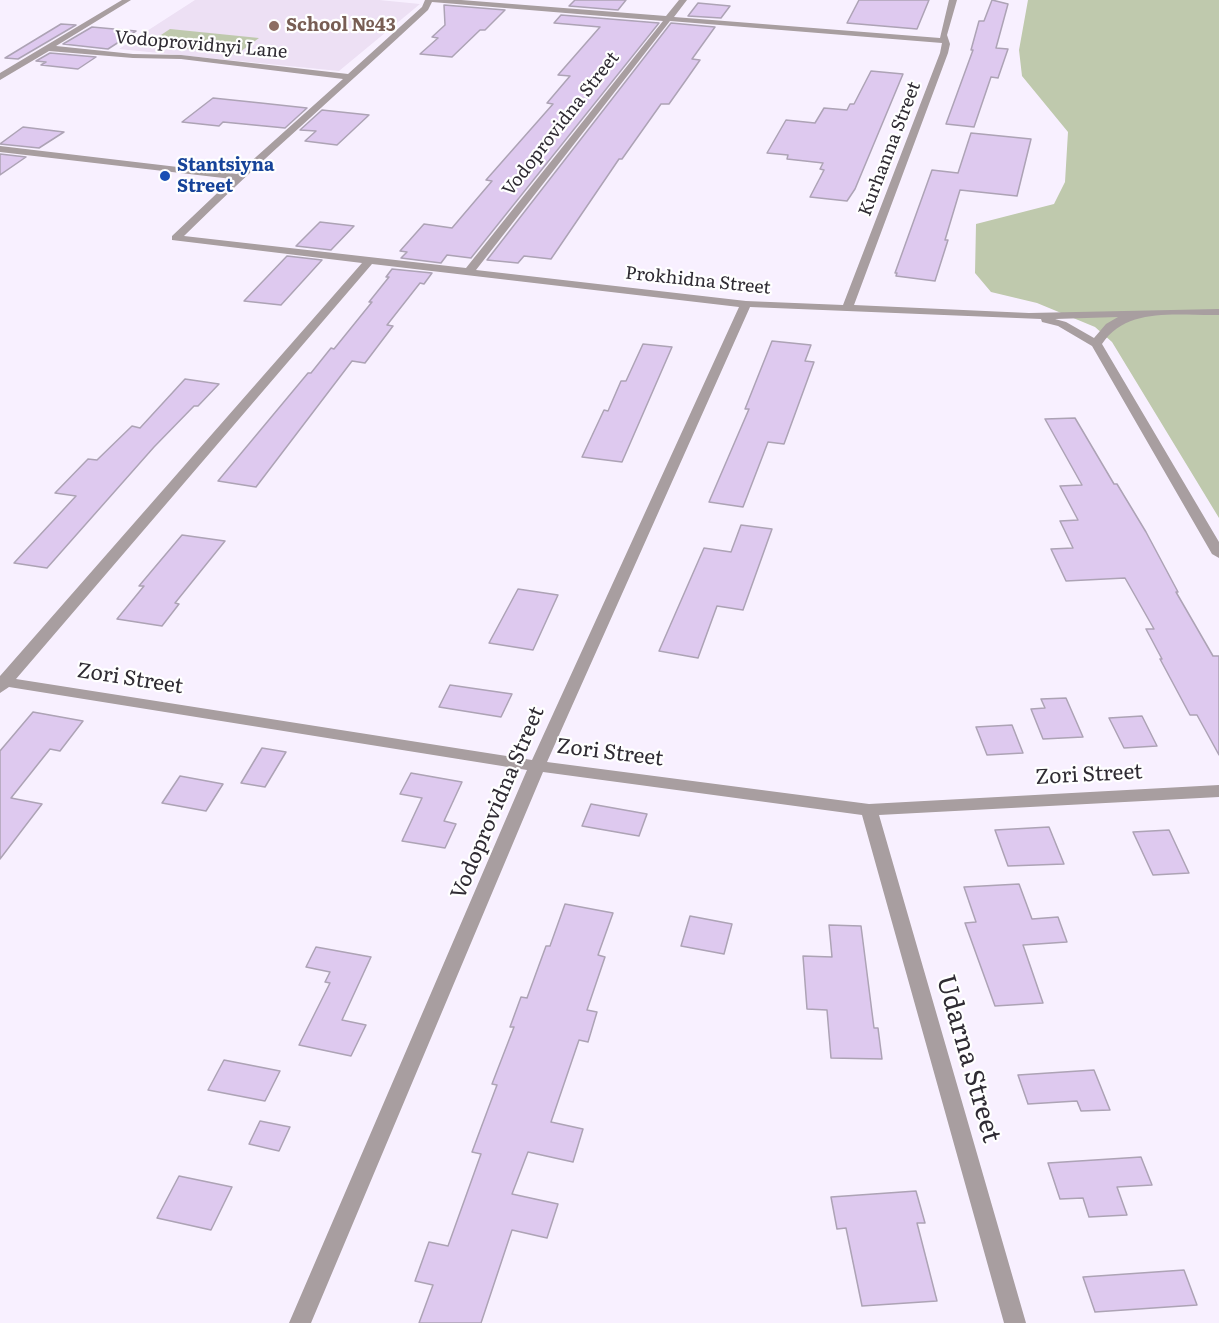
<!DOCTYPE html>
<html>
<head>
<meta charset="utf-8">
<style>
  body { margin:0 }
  canvas { display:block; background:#f8f0ff }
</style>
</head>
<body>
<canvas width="1219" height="1323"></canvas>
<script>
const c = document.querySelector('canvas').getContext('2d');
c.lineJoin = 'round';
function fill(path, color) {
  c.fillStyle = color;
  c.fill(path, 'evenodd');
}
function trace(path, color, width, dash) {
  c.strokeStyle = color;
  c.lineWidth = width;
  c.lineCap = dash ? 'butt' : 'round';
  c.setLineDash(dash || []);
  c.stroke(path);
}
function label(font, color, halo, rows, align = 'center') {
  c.font = font + ' Literata,serif';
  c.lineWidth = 4.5;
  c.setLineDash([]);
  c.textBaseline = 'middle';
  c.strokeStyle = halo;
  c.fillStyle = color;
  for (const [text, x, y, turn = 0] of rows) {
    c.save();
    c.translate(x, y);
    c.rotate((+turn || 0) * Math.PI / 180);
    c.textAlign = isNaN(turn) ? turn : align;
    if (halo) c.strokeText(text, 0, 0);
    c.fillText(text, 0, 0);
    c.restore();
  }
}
fill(new Path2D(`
  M 195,0 L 379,0 L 420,4 L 339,71 L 119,49 Z`), '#ede0f4');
fill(new Path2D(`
  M 1028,0 L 1219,0 L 1219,518 L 1112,342 L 1095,327 L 1037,303 L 991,292 L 975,273 L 976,224 L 1054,204 L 1065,182 L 1068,132 L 1022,76 L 1019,50 Z
  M 170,29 L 259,38 L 237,54 L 146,45 Z`), '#bfc9ad');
const building = new Path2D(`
  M 575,0 L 626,0 L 618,10 L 569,6 Z
  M 859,0 L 929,0 L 917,29 L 847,23 Z
  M 992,0 L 1008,4 L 996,48 L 1008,49 L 998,78 L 991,77 L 974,127 L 946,124 L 973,50 L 971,50 L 979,21 L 984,21 Z
  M 698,3 L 730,6 L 721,18 L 688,16 Z
  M 444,5 L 505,10 L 485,30 L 480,30 L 452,57 L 420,54 L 438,38 L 432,37 L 445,25 Z
  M 561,15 L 659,23 L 471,258 L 447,255 L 441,263 L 401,258 L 407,252 L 400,251 L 424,224 L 452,228 L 492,181 L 486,180 L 553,104 L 547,103 L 570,76 L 558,75 L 600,27 L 554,23 Z
  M 671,23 L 715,27 L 692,59 L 700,60 L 686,80 L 669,104 L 661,104 L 622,159 L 619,159 L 551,259 L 524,256 L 518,263 L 487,260 Z
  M 61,24 L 76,25 L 18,59 L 5,58 Z
  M 92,27 L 136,31 L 108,49 L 63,44 Z
  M 50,53 L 96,57 L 78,69 L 41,65 L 46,62 L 36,61 Z
  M 871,71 L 903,74 L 855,189 L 847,201 L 810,197 L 824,170 L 820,169 L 823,163 L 787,159 L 788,155 L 767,153 L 786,120 L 815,123 L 824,108 L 847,110 L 850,104 L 854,104 Z
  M 213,98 L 261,103 L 307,108 L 285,128 L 223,122 L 219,126 L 182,122 Z
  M 322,110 L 369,115 L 337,145 L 305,141 L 316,131 L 300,130 Z
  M 23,127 L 64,132 L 39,148 L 0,144 Z
  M 971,133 L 1031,139 L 1017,196 L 960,190 L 945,240 L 948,240 L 935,281 L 896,276 L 897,273 L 895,273 L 932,170 L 958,173 Z
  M 0,154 L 26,157 L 0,175 Z
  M 320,222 L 354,226 L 331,250 L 296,246 Z
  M 287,256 L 322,260 L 281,305 L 244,301 Z
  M 392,269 L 432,273 L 424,284 L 420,283 L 387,325 L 393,326 L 365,363 L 352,361 L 256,487 L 218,481 L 308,373 L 311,373 L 331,348 L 334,349 L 372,302 L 369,302 L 389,277 L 386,277 Z
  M 772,341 L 811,345 L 805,361 L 814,362 L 784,444 L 768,442 L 743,507 L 709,502 L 749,409 L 745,409 Z
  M 643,344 L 672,347 L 622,462 L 582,457 L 604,410 L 608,411 L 621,381 L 626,381 Z
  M 185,379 L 219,384 L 198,406 L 194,406 L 154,447 L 47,568 L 14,563 L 76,496 L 55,493 L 88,459 L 97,460 L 132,426 L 140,428 Z
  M 1075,418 L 1114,484 L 1117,484 L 1146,532 L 1178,592 L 1176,592 L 1213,656 L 1219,656 L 1219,755 L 1197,715 L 1190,715 L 1160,659 L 1162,659 L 1146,629 L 1154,629 L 1125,578 L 1066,581 L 1051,549 L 1073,548 L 1060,521 L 1078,520 L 1060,486 L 1082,485 L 1045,419 Z
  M 741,525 L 772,529 L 743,610 L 717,606 L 698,658 L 659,651 L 704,548 L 731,552 Z
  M 182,535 L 225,541 L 175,603 L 179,604 L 162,626 L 117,619 L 144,586 L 139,586 Z
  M 518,589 L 558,595 L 533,650 L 489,643 Z
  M 450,685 L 512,694 L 501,717 L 439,707 Z
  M 1066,698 L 1083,737 L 1043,739 L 1031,709 L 1045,708 L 1041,699 Z
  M 33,712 L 83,721 L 60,751 L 50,749 L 11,798 L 42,804 L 0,859 L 0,751 Z
  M 1142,716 L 1157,746 L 1124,748 L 1109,718 Z
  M 1012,725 L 1023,753 L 987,755 L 976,727 Z
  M 262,748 L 286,752 L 265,787 L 241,783 Z
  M 411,773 L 462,782 L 444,821 L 456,824 L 445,848 L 402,841 L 422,798 L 400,794 Z
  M 180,776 L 223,784 L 206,811 L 162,803 Z
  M 591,804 L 647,814 L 639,836 L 582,826 Z
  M 1049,827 L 1064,864 L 1008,866 L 995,830 Z
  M 1169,830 L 1189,873 L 1153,875 L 1133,832 Z
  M 1019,884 L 1032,919 L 1058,917 L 1067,942 L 1023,945 L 1043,1003 L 995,1006 L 965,923 L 976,922 L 964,887 Z
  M 565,904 L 613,913 L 598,955 L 605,957 L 587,1010 L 597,1012 L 588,1042 L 579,1040 L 551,1122 L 583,1129 L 573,1162 L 528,1152 L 512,1194 L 558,1204 L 547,1238 L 512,1230 L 481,1323 L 419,1323 L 433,1285 L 415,1281 L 429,1242 L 448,1246 L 481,1154 L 472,1152 L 497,1085 L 492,1084 L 514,1027 L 510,1027 L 521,997 L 527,998 L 546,946 L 550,946 Z
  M 690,916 L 732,924 L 724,954 L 681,946 Z
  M 829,925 L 861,926 L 874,1028 L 878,1028 L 882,1059 L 831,1058 L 827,1010 L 807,1009 L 803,956 L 832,957 Z
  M 316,947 L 371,957 L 342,1020 L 366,1025 L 351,1056 L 299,1045 L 330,983 L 325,982 L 330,972 L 306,967 Z
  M 224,1060 L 280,1071 L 265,1101 L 208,1090 Z
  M 1094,1070 L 1110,1110 L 1081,1111 L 1077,1101 L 1028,1104 L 1018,1075 Z
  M 260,1121 L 290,1127 L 279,1151 L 249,1144 Z
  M 1141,1157 L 1152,1185 L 1117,1187 L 1127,1215 L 1089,1217 L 1083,1198 L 1060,1199 L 1048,1163 Z
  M 179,1176 L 232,1187 L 211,1230 L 157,1218 Z
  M 916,1191 L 925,1223 L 917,1223 L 937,1301 L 862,1306 L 846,1228 L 837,1229 L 831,1197 Z
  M 1184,1270 L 1197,1305 L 1095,1312 L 1083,1277 Z`);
fill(building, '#dec9ef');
trace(building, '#ada3b5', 1.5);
fill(new Path2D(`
  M 122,0 L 131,0 L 56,46 L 133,54 L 181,55 L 348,74 L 422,7 L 425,0 L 461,0 L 666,16 L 679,0 L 687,0 L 674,17 L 940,38 L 949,0 L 957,0 L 947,35 L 950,44 L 948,53 L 854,305 L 1029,313 L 1219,309 L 1219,315 C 1178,316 1127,306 1102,344 L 1219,542 L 1219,558 L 1212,554 L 1092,346 L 1058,326 L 1042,322 L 1041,319 L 750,307 L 547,762 L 869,804 L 1219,785 L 1219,797 L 879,815 L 1026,1323 L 1004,1323 L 862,815 L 543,772 L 311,1323 L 289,1323 L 527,770 L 9,687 L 0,693 L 0,676 L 362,263 L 172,240 L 172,236 L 232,179 L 0,152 L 0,146 L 237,174 L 343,79 L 181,59 L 133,58 L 49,51 L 0,80 L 0,73 ZM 432,2 L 663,21 L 466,268 L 184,236 C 264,157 347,86 428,10 ZM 670,21 L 942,43 L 940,53 L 843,305 L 746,301 L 476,270 ZM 372,264 L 739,307 L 532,760 L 16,679 ZM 1118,317 L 1106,324 L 1094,338 L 1066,322 L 1055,319 Z`), '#a89ea0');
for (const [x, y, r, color] of [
  [274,26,6,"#8d6e63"],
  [165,176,6,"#1a4fb4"]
]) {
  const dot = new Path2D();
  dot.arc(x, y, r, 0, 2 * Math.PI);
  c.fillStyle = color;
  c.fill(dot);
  trace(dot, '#fff', 2);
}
label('bold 18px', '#785e54', '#fff', [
  ["School №43",286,26]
], 'left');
label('18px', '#2f2b33', '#fff', [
  ["Vodoprovidnyi Lane",201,45,5],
  ["Vodoprovidna Street",561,124,-52],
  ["Kurhanna Street",890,149,-69],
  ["Prokhidna Street",698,281,6]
]);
label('bold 18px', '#164399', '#fff', [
  ["Stantsiyna",177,166],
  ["Street",177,187]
], 'left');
label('21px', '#2f2b33', '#fff', [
  ["Zori Street",130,679,9],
  ["Zori Street",610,753,7],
  ["Zori Street",1089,775,-3],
  ["Vodoprovidna Street",498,803,-67]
]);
label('26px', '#2f2b33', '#fff', [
  ["Udarna Street",968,1059,74]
]);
</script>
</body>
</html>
